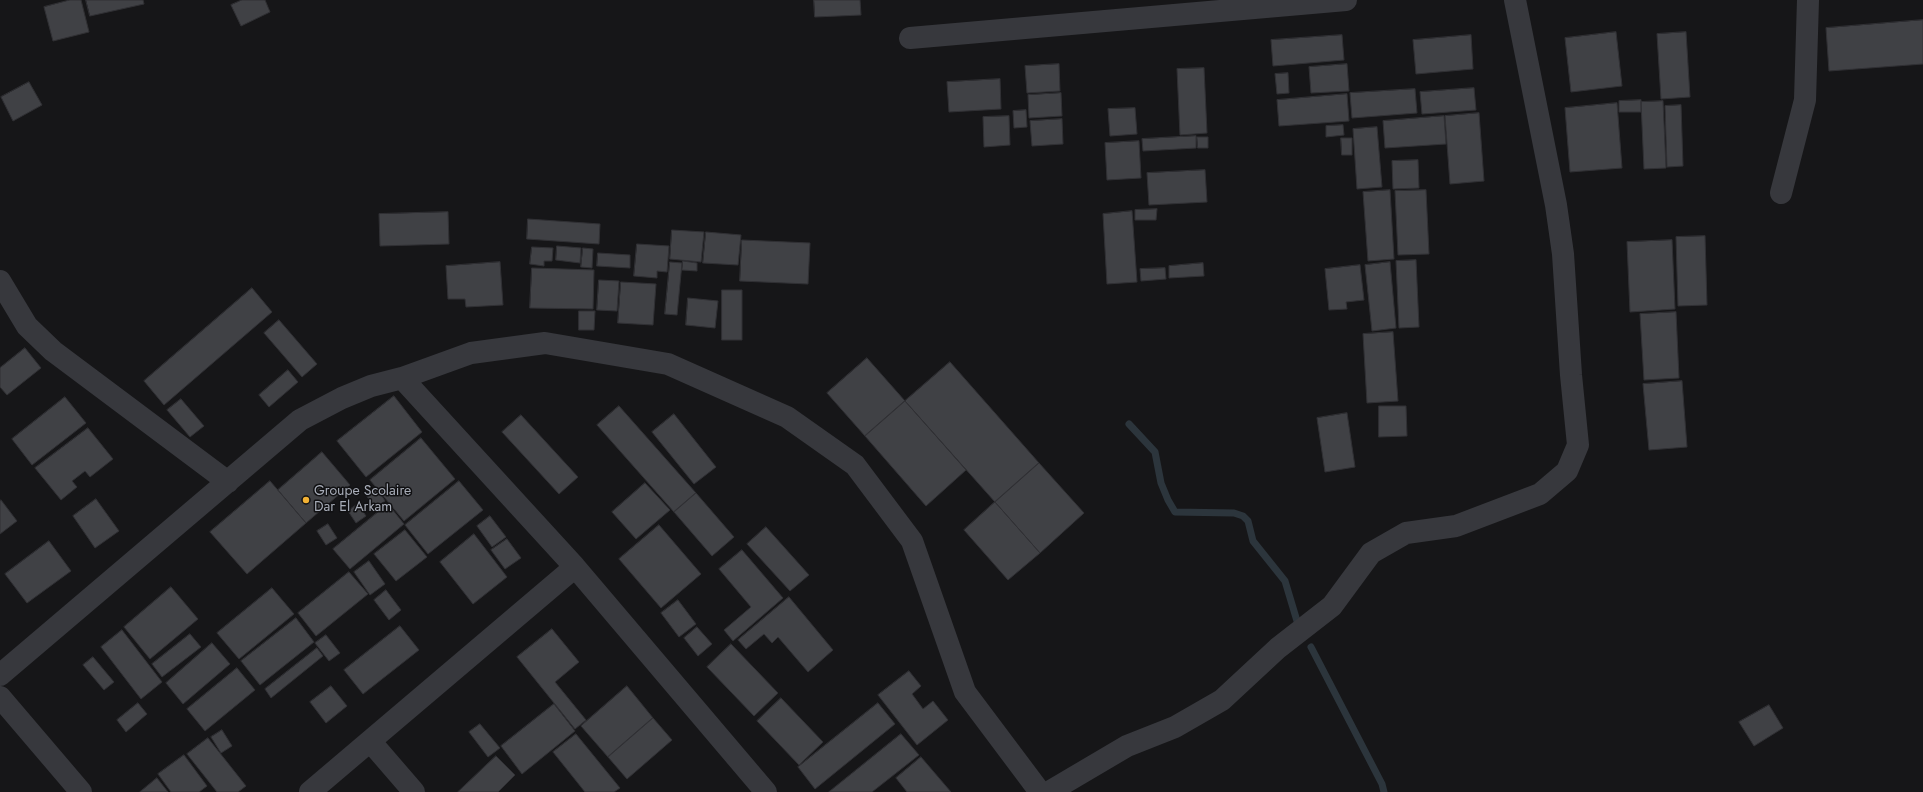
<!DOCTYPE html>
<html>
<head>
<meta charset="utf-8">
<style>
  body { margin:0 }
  canvas { display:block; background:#161618 }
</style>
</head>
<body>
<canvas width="1923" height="792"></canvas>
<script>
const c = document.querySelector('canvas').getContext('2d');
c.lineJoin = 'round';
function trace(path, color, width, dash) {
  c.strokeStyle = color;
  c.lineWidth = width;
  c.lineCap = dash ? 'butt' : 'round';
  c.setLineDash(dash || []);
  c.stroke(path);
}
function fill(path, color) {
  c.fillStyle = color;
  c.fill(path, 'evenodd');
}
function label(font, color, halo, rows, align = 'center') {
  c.font = font + ' Jost,sans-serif';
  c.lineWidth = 3;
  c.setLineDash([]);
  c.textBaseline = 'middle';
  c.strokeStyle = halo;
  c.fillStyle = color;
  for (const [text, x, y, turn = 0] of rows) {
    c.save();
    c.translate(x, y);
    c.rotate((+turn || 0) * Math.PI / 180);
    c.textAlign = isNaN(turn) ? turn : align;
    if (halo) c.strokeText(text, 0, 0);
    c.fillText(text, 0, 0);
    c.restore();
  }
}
trace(new Path2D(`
  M 1129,424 L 1155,452 L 1161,483 L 1168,500 L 1175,512 L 1234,513 L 1243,516 L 1248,521 L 1253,541 L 1285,581 L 1297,621
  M 1311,647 L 1382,784 L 1384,792`), '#2c353c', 7);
const building = new Path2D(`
  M 70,0 L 81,0 L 89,32 L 53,41 L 44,7 Z
  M 86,0 L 143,0 L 144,4 L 90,16 Z
  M 242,0 L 265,0 L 270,12 L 241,26 L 231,5 Z
  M 814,0 L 860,0 L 861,15 L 815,17 Z
  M 1923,20 L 1923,64 L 1829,71 L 1826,28 Z
  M 1616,32 L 1622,86 L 1571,92 L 1565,38 Z
  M 1686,32 L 1690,97 L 1661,99 L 1657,34 Z
  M 1342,35 L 1344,60 L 1273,66 L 1271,40 Z
  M 1471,35 L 1473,69 L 1416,74 L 1413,40 Z
  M 1059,64 L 1060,91 L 1027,93 L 1025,66 Z
  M 1347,64 L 1349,91 L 1311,93 L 1309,67 Z
  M 1204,68 L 1207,133 L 1180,135 L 1177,69 Z
  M 1288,73 L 1289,93 L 1277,94 L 1275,74 Z
  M 1000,79 L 1001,109 L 949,112 L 947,82 Z
  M 29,82 L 42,105 L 13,121 L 1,97 Z
  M 1474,88 L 1476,110 L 1422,114 L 1420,92 Z
  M 1415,89 L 1417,113 L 1352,118 L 1350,93 Z
  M 1061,93 L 1062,116 L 1029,118 L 1028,95 Z
  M 1347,94 L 1349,121 L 1279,126 L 1277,100 Z
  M 1641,100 L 1641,112 L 1619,112 L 1619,101 Z
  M 1663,101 L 1666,168 L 1644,169 L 1641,102 Z
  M 1617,103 L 1622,168 L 1570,172 L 1565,108 Z
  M 1681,105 L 1683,166 L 1667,167 L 1665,106 Z
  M 1135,108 L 1137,134 L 1110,136 L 1108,109 Z
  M 1026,110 L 1027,127 L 1014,128 L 1013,111 Z
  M 1479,113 L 1484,181 L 1450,184 L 1445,116 Z
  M 1009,116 L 1010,145 L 984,147 L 983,117 Z
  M 1444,116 L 1446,144 L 1385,148 L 1383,121 Z
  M 1062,119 L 1063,144 L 1032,146 L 1030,121 Z
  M 1343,125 L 1344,135 L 1326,137 L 1326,126 Z
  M 1377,127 L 1382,187 L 1357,189 L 1353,129 Z
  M 1196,136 L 1196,148 L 1143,151 L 1142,139 Z
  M 1197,137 L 1208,137 L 1208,148 L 1198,148 Z
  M 1341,138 L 1352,138 L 1352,155 L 1342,155 Z
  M 1139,141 L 1141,178 L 1107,180 L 1105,143 Z
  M 1418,160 L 1419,188 L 1393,189 L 1392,161 Z
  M 1205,170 L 1207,202 L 1149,205 L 1147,173 Z
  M 1390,190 L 1394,259 L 1368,261 L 1363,192 Z
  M 1426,190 L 1429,254 L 1398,255 L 1395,191 Z
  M 1157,209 L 1156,220 L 1135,220 L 1135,210 Z
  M 1132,211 L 1137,282 L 1107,284 L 1103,214 Z
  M 448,212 L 449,244 L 380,246 L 379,214 Z
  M 528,219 L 600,224 L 599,244 L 527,239 Z
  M 672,230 L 704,232 L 701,262 L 670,259 Z
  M 706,232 L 741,235 L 738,265 L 703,263 Z
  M 1705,236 L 1707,305 L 1678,306 L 1676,237 Z
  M 742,240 L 810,243 L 808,284 L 740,281 Z
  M 1672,240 L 1675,309 L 1630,312 L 1627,242 Z
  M 637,244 L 669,246 L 667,272 L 657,271 L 657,278 L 634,276 Z
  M 557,246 L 581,248 L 580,263 L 556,260 Z
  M 532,247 L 553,248 L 552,261 L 544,261 L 544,266 L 530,264 Z
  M 583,248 L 593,249 L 592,268 L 581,267 Z
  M 598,253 L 630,255 L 630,268 L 597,266 Z
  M 1416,260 L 1419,327 L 1399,328 L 1396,261 Z
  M 683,261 L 697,263 L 697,271 L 682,270 Z
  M 500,262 L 503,305 L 466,307 L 465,299 L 448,299 L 446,266 Z
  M 670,262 L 682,263 L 677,315 L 665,314 Z
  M 1390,262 L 1396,328 L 1372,331 L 1365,265 Z
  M 1203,263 L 1204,276 L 1169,278 L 1169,266 Z
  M 1360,265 L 1364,300 L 1346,302 L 1347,309 L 1329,310 L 1325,269 Z
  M 532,268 L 594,270 L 593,309 L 530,308 Z
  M 1165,268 L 1166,279 L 1141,281 L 1140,269 Z
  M 599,280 L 619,281 L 617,311 L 597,310 Z
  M 621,282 L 656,284 L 653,325 L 618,323 Z
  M 252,288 L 272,312 L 164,405 L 144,381 Z
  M 722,290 L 742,290 L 742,340 L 722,340 Z
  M 688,298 L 718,301 L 715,328 L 686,325 Z
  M 579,311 L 595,311 L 594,330 L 579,330 Z
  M 1676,312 L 1679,378 L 1644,380 L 1640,314 Z
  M 279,320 L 317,364 L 302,377 L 264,333 Z
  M 1393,332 L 1398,401 L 1367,403 L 1363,334 Z
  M 25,348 L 41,368 L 7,395 L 0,387 L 0,368 Z
  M 867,358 L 905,401 L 865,436 L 827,393 Z
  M 950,362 L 1039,463 L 995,502 L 905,401 Z
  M 288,370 L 298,382 L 269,407 L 259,395 Z
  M 1682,381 L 1687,447 L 1649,450 L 1643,384 Z
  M 394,396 L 422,432 L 366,477 L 337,441 Z
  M 65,397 L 86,423 L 32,465 L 12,439 Z
  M 181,399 L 204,426 L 190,437 L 167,410 Z
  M 905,401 L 966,470 L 926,506 L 865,436 Z
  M 619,406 L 696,493 L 674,512 L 597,425 Z
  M 1379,406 L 1406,406 L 1407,436 L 1379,437 Z
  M 1347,413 L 1355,467 L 1325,472 L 1317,418 Z
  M 674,414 L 716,467 L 694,484 L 652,432 Z
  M 521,415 L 578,477 L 559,494 L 502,432 Z
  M 88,428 L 113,459 L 90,477 L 85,471 L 72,481 L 77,487 L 61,500 L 35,468 Z
  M 421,438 L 455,479 L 404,521 L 370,480 Z
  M 322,452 L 350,485 L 306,523 L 278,490 Z
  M 1039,463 L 1084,513 L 1040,553 L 995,502 Z
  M 270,481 L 306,523 L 247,574 L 210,532 Z
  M 459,481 L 483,510 L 428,554 L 405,525 Z
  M 645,483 L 670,510 L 636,539 L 612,512 Z
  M 377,488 L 385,501 L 375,508 L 366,495 Z
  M 696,493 L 734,537 L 712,556 L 674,512 Z
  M 96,499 L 119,531 L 95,548 L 73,516 Z
  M 1,500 L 17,521 L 0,534 L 0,501 Z
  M 995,502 L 1040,553 L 1008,580 L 964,530 Z
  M 358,504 L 366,516 L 356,523 L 348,511 Z
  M 388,504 L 404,524 L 350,569 L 333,549 Z
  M 490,516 L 506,537 L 492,547 L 477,526 Z
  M 328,524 L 337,538 L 326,545 L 317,531 Z
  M 659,525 L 701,574 L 661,608 L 619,559 Z
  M 766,527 L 809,575 L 790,591 L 747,544 Z
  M 405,530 L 427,557 L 396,581 L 374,554 Z
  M 474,534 L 507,577 L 473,604 L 440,562 Z
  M 507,539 L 521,558 L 505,569 L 491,550 Z
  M 49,541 L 71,571 L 27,603 L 5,574 Z
  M 742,550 L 783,598 L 733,641 L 724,630 L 751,607 L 719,569 Z
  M 369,561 L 385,584 L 370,595 L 354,572 Z
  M 349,572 L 368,594 L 316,636 L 298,613 Z
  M 171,587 L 198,619 L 150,659 L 124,627 Z
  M 272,588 L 294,614 L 239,659 L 217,633 Z
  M 386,590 L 401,610 L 389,620 L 374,600 Z
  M 789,597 L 833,650 L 808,672 L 778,637 L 772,643 L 764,634 L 746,649 L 738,640 Z
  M 678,600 L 696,624 L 679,637 L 661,613 Z
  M 296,618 L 314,642 L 260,685 L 241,661 Z
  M 400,626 L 419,650 L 363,694 L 344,670 Z
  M 697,627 L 712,644 L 698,656 L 684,638 Z
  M 552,629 L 579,662 L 555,682 L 586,720 L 575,729 L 517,657 Z
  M 122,630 L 162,682 L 141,699 L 101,647 Z
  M 190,634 L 201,647 L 162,677 L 152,664 Z
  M 326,635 L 340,653 L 329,661 L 315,643 Z
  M 212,643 L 230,664 L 183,704 L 166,683 Z
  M 731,644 L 778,693 L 754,716 L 707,667 Z
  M 317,648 L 323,656 L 271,698 L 265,689 Z
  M 93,657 L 114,682 L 104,690 L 83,665 Z
  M 237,668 L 255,690 L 205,731 L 187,709 Z
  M 909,671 L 921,686 L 912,694 L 923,709 L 933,701 L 948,720 L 917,745 L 878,695 Z
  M 331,686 L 347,706 L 326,723 L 310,702 Z
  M 627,686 L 653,718 L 608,757 L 581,726 Z
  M 781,698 L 823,742 L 799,765 L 757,721 Z
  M 138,703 L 147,714 L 126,732 L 117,720 Z
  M 878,703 L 895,724 L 815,789 L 798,767 Z
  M 554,704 L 575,731 L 522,774 L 501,746 Z
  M 1769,705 L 1783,728 L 1754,746 L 1739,722 Z
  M 653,718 L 672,740 L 627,779 L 608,757 Z
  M 480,724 L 500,748 L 488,757 L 469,732 Z
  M 222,730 L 232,746 L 221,753 L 211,737 Z
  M 576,734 L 620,788 L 614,792 L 585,792 L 553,752 Z
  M 901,734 L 919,755 L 872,792 L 829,792 Z
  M 208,738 L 246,786 L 238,792 L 217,792 L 187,754 Z
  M 184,755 L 207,786 L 199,792 L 171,792 L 158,774 Z
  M 496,756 L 515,775 L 498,792 L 458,792 Z
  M 921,757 L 951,792 L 907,792 L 896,778 Z
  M 157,778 L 168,792 L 140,792 Z`);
fill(building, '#404145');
trace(building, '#303034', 1);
trace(new Path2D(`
  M 910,38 L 1346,0
  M 1781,193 L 1805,100 L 1808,0
  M 0,281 L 27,326 L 53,351 L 228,482
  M 402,378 L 575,567 L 766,792
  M 0,675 L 300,420 L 342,398 L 371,386 L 402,378 L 471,353 L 545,343 L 668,364 L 787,417 L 855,465 L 912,541 L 965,692 L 1040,792
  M 0,697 L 81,792
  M 370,741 L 414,792
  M 310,792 L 575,567
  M 1049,792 L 1127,746 L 1175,727 L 1222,700 L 1278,648 L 1332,606 L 1371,553 L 1406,533 L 1456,526 L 1540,494 L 1567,471 L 1578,445 L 1571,375 L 1563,254 L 1556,205 L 1515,0`), '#37383d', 22);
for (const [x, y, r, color] of [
  [306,500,4,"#f2b134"]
]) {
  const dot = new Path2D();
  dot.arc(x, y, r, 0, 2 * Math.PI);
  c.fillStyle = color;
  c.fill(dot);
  trace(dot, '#111113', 1.5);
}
label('14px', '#a8adb8', '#111113', [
  ["Groupe Scolaire",314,492],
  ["Dar El Arkam",314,508]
], 'left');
</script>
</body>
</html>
